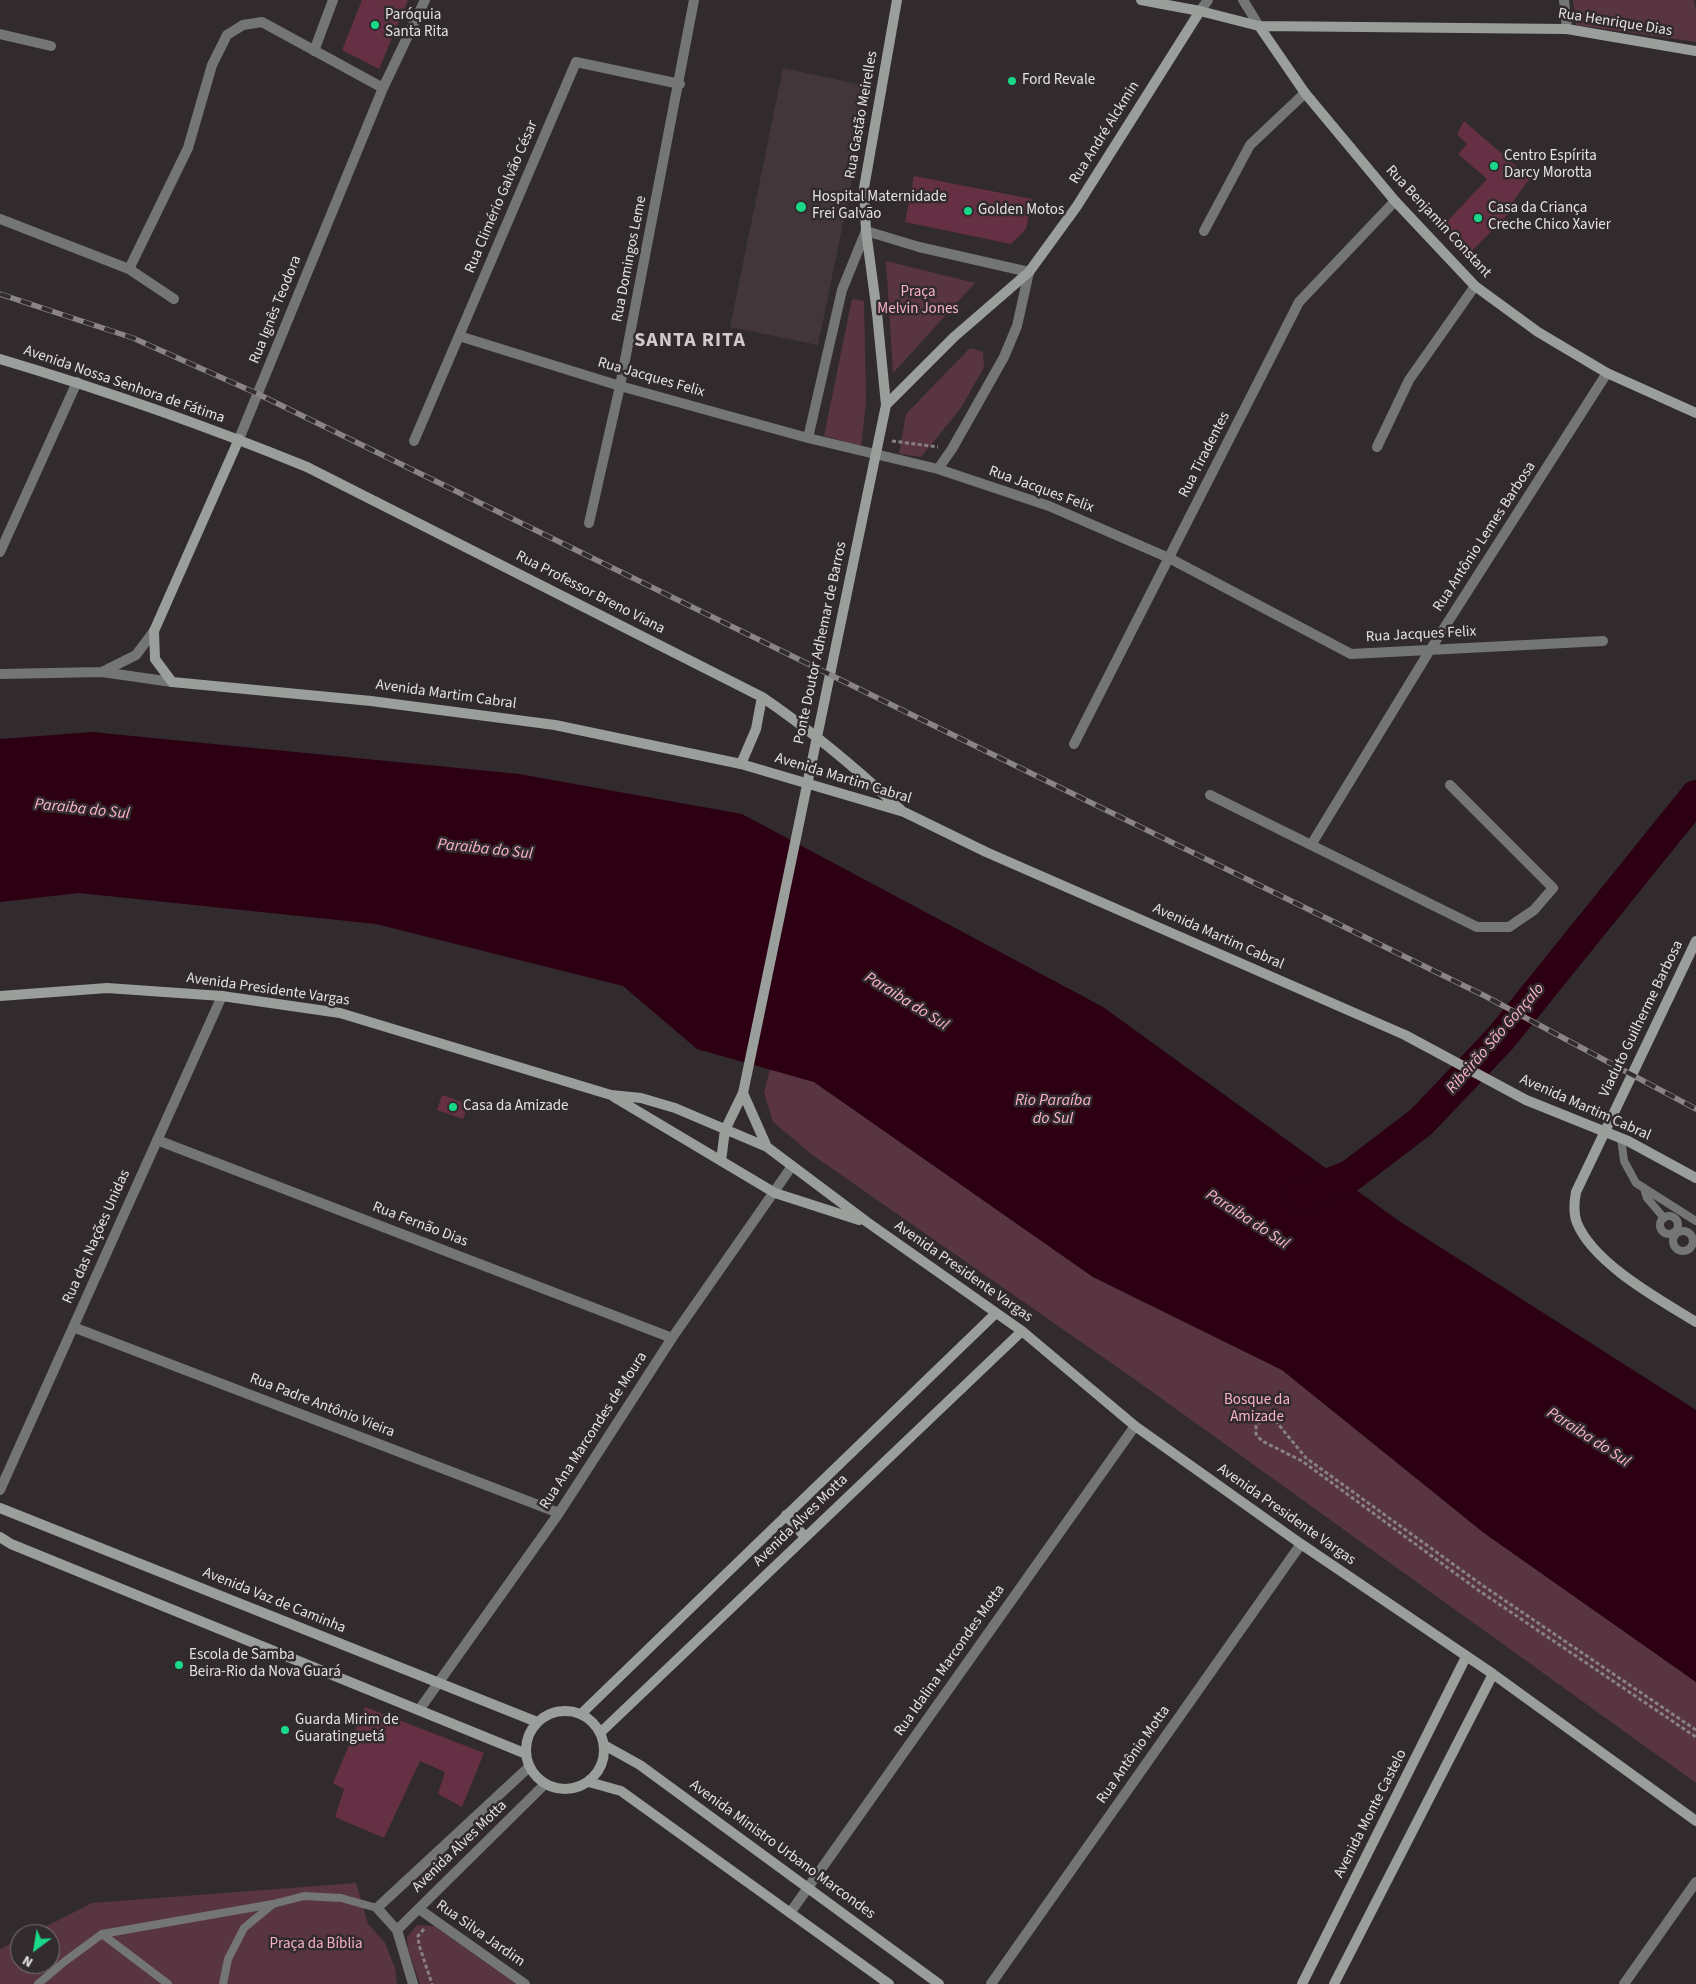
<!DOCTYPE html>
<html>
<head>
<meta charset="utf-8">
<style>
  body { margin:0 }
  #map { position:relative; width:1696px; height:1984px; overflow:hidden; background:#322b2d; font-family:"Source Sans 3",sans-serif }
  canvas { display:block }
  .north { position:absolute; left:10px; top:1924px; width:50px; height:50px; box-sizing:border-box; background:#322b2d; border:1px solid #7a7475; border-radius:50%; rotate:211deg; font-size:14px; font-weight:700; line-height:20px; text-align:center; color:#e6e1e2 }
  .north::after { content:''; display:block; margin:auto; width:18px; height:22px; background:#19d989; clip-path:polygon(50% 0,100% 100%,50% 72%,0 100%) }
</style>
</head>
<body>
<div id="map">
<canvas width="1696" height="1984"></canvas>
<div class="north">N</div>
</div>
<script>
const c = document.querySelector('canvas').getContext('2d');
c.lineJoin = 'round';
function fill(path, color) {
  c.fillStyle = color;
  c.fill(path, 'evenodd');
}
function trace(path, color, width, dash) {
  c.strokeStyle = color;
  c.lineWidth = width;
  c.lineCap = dash ? 'butt' : 'round';
  c.setLineDash(dash || []);
  c.stroke(path);
}
function label(font, color, halo, rows, align = 'center') {
  c.font = font + ' "Source Sans 3",sans-serif';
  c.lineWidth = 5;
  c.setLineDash([]);
  c.textBaseline = 'middle';
  c.strokeStyle = halo;
  c.fillStyle = color;
  for (const [text, x, y, turn = 0] of rows) {
    c.save();
    c.translate(x, y);
    c.rotate((+turn || 0) * Math.PI / 180);
    c.textAlign = isNaN(turn) ? turn : align;
    if (halo) c.strokeText(text, 0, 0);
    c.fillText(text, 0, 0);
    c.restore();
  }
}
fill(new Path2D(`
  M 783,68 L 871,87 L 818,345 L 730,327 Z`), '#43363a');
fill(new Path2D(`
  M 1573,0 L 1694,0 L 1696,12 L 1696,42 L 1576,25 Z
  M 886,261 L 975,283 L 893,373 Z
  M 852,299 L 864,301 L 866,402 L 861,446 L 824,436 Z
  M 970,348 L 983,352 L 984,367 L 961,408 L 921,457 L 899,454 L 906,414 Z
  M 770,1069 L 814,1082 L 1093,1277 L 1282,1370 L 1484,1533 L 1696,1682 L 1696,1783 L 1140,1383 L 814,1156 L 773,1122 L 764,1092 Z
  M 356,1883 L 368,1924 L 385,1943 L 395,1968 L 397,1984 L 0,1984 L 0,1949 L 20,1939 L 20,1964 L 50,1964 L 50,1934 L 31,1934 L 92,1903 Z
  M 417,1925 L 434,1926 L 516,1984 L 420,1984 L 408,1949 L 407,1937 Z`), '#583541');
fill(new Path2D(`
  M 92,732 L 519,774 L 742,814 L 1103,1007 L 1399,1221 L 1696,1410 L 1696,1682 L 1484,1533 L 1282,1370 L 1093,1277 L 814,1082 L 697,1049 L 623,986 L 376,924 L 79,893 L 0,902 L 0,739 Z`), '#2c0012');
trace(new Path2D(`
  M 1299,1196 L 1350,1176 L 1421,1122 L 1500,1039 L 1696,796`), '#2c0012', 32);
fill(new Path2D(`
  M 362,0 L 408,0 L 379,69 L 342,50 Z
  M 1464,121 L 1530,178 L 1509,207 L 1512,210 L 1471,252 L 1443,226 L 1487,179 L 1458,154 L 1467,144 L 1457,134 Z
  M 914,176 L 1032,199 L 1026,229 L 1011,244 L 905,222 Z
  M 442,1095 L 468,1104 L 463,1119 L 437,1110 Z
  M 365,1707 L 484,1753 L 462,1807 L 438,1794 L 445,1772 L 420,1761 L 384,1838 L 335,1817 L 344,1789 L 333,1783 Z`), '#663044');
trace(new Path2D(`
  M 892,441 L 938,447
  M 1696,1730 L 1482,1585 L 1306,1458 L 1274,1419 L 1265,1419 L 1256,1425 L 1256,1434 L 1262,1441 L 1302,1461 L 1478,1590 L 1696,1737
  M 424,1929 L 418,1936 L 419,1945 L 432,1984`), '#878183', 3, [4, 2.5]);
trace(new Path2D(`
  M 1621,1138 L 1624,1161 L 1636,1183 L 1696,1221
  M 1644,1188 L 1647,1198 L 1664,1218
  M1660 1225a9 9 0 1 1 18 0a9 9 0 1 1-18 0Z
  M1673 1241a10 10 0 1 1 20 0a10 10 0 1 1-20 0Z
  M 102,1934 L 168,1984
  M 38,1984 L 64,1962 L 102,1934 L 273,1904
  M 223,1984 L 228,1959 L 244,1928 L 273,1904 L 304,1896 L 341,1898 L 377,1908`), '#737674', 8);
trace(new Path2D(`
  M 1243,0 L 1259,26
  M 1564,0 L 1567,29
  M 1200,11 L 1208,0
  M 0,34 L 51,46
  M 314,51 L 333,0
  M 0,219 L 129,269 L 174,299
  M 1204,231 L 1250,145 L 1305,93
  M 129,269 L 188,148 L 212,65 L 227,35 L 243,25 L 262,22 L 383,88
  M 459,336 L 620,386 L 808,438 L 938,469 L 1049,506 L 1169,558 L 1351,654 L 1603,641
  M 808,438 L 842,290 L 866,231 L 919,247 L 1029,272 L 1017,326 L 1004,357 L 952,449 L 938,469
  M 239,439 L 383,88 L 425,0
  M 414,441 L 576,62 L 680,84
  M 1377,447 L 1409,380 L 1475,286
  M 589,523 L 620,386 L 694,0
  M 0,552 L 77,382
  M 102,672 L 136,655 L 154,631
  M 0,674 L 102,672 L 172,682
  M 1074,744 L 1299,302 L 1395,201
  M 1210,795 L 1477,927 L 1509,927 L 1534,910 L 1553,888 L 1450,785
  M 1311,845 L 1430,650 L 1607,373
  M 157,1140 L 672,1338
  M 73,1327 L 559,1513
  M 0,1490 L 222,996
  M 419,1710 L 559,1513 L 672,1338 L 792,1166
  M 419,1909 L 525,1984
  M 790,1913 L 1135,1426
  M 397,1930 L 545,1784
  M 413,1984 L 397,1930 L 377,1908 L 529,1767
  M 991,1984 L 1301,1544
  M 1624,1984 L 1696,1882`), '#737674', 10);
trace(new Path2D(`
  M 1141,0 L 1200,11 L 1259,26 L 1567,29 L 1696,51
  M 1259,26 L 1305,93 L 1395,201 L 1475,286 L 1538,332 L 1607,373 L 1696,413
  M 0,359 C 104,390 207,426 307,467 L 762,697 C 812,731 857,769 901,810
  M 886,405 L 954,337 L 1029,272 L 1077,206 L 1200,11
  M 239,439 L 154,631 L 155,659 L 172,682 L 371,701 L 555,725 L 741,764 L 904,812 L 986,852 L 1405,1035 L 1526,1100 L 1628,1141 L 1696,1178
  M 741,764 L 756,729 L 762,697
  M 1696,941 L 1576,1192 C 1574,1203 1573,1213 1577,1223 C 1594,1264 1659,1299 1696,1322
  M 0,996 L 107,988 L 222,996 L 340,1013 L 611,1095 L 641,1098 L 675,1108 L 767,1147 L 867,1222 L 1022,1331 L 1135,1426 L 1301,1544 L 1493,1674 L 1696,1821
  M 743,1093 L 767,1147
  M 614,1097 L 775,1193 L 859,1220
  M 721,1161 L 725,1130 L 743,1093 L 886,405 L 877,313 L 866,231 L 864,188 L 897,0
  M 0,1508 L 537,1722
  M 786,1515 L 805,1537
  M 0,1537 L 11,1544 L 524,1753
  M526 1750a39 39 0 1 1 78 0a39 39 0 1 1-78 0Z
  M 581,1714 L 996,1313
  M 600,1733 L 1022,1331
  M 604,1745 L 640,1765 L 939,1984
  M 589,1782 L 621,1791 L 889,1984
  M 1302,1984 L 1466,1657
  M 1334,1984 L 1493,1674`), '#9a9f9c', 10);
const rail = new Path2D(`
  M 0,294 L 133,338 L 258,394 L 1485,996 L 1696,1109`);
trace(rail, '#8a8486', 5.5);
trace(rail, '#322b2d', 4, [11]);
for (const [x, y, r, color] of [
  [375,25,5,"#19d989"],
  [1012,81,5,"#19d989"],
  [1494,166,5,"#19d989"],
  [801,207,6,"#19d989"],
  [968,211,5,"#19d989"],
  [1478,218,5,"#19d989"],
  [453,1107,5,"#19d989"],
  [179,1665,5,"#19d989"],
  [285,1730,5,"#19d989"]
]) {
  const dot = new Path2D();
  dot.arc(x, y, r, 0, 2 * Math.PI);
  c.fillStyle = color;
  c.fill(dot);
  trace(dot, '#322b2d', 2);
}
label('15px', '#e6e1e2', '#322b2d', [
  ["Paróquia",385,16],
  ["Santa Rita",385,33],
  ["Ford Revale",1022,81],
  ["Centro Espírita",1504,157],
  ["Darcy Morotta",1504,174],
  ["Hospital Maternidade",812,198],
  ["Frei Galvão",812,215],
  ["Casa da Criança",1488,209],
  ["Creche Chico Xavier",1488,226],
  ["Golden Motos",978,211],
  ["Casa da Amizade",463,1107],
  ["Escola de Samba",189,1656],
  ["Beira-Rio da Nova Guará",189,1673],
  ["Guarda Mirim de",295,1721],
  ["Guaratinguetá",295,1738]
], 'left');
label('15px', '#e6e1e2', '#322b2d', [
  ["Rua Henrique Dias",1615,23,9],
  ["Rua Gastão Meirelles",862,115,-80],
  ["Rua André Alckmin",1105,133,-58],
  ["Rua Climério Galvão César",502,197,-67],
  ["Rua Benjamin Constant",1438,222,47],
  ["Rua Domingos Leme",630,259,-79],
  ["Rua Ignês Teodora",276,310,-68],
  ["Rua Jacques Felix",651,378,16],
  ["Avenida Nossa Senhora de Fátima",124,385,19],
  ["Rua Tiradentes",1205,455,-63],
  ["Rua Jacques Felix",1041,490,20],
  ["Rua Antônio Lemes Barbosa",1485,537,-57],
  ["Rua Professor Breno Viana",590,593,27],
  ["Rua Jacques Felix",1421,635,-3],
  ["Ponte Doutor Adhemar de Barros",821,643,-78],
  ["Avenida Martim Cabral",446,695,8],
  ["Avenida Martim Cabral",843,779,17],
  ["Avenida Martim Cabral",1218,937,24],
  ["Avenida Presidente Vargas",268,990,8],
  ["Viaduto Guilherme Barbosa",1642,1019,-64],
  ["Avenida Martim Cabral",1585,1108,24],
  ["Rua Fernão Dias",420,1225,21],
  ["Rua das Nações Unidas",97,1237,-66],
  ["Avenida Presidente Vargas",963,1272,35],
  ["Rua Padre Antônio Vieira",322,1406,21],
  ["Rua Ana Marcondes de Moura",594,1431,-57],
  ["Avenida Presidente Vargas",1286,1515,35],
  ["Avenida Alves Motta",801,1521,-44],
  ["Avenida Vaz de Caminha",274,1601,22],
  ["Rua Idalina Marcondes Motta",950,1661,-55],
  ["Rua Antônio Motta",1134,1755,-55],
  ["Avenida Monte Castelo",1371,1814,-63],
  ["Avenida Alves Motta",460,1847,-44],
  ["Avenida Ministro Urbano Marcondes",782,1850,36],
  ["Rua Silva Jardim",480,1934,35]
]);
label('15px', '#f9b1c8', '#322b2d', [
  ["Praça",918,293],
  ["Melvin Jones",918,310],
  ["Bosque da",1257,1401],
  ["Amizade",1257,1418],
  ["Praça da Bíblia",316,1945]
]);
label('italic 16px', '#fdb4cb', '#322b2d', [
  ["Paraiba do Sul",82,810,6],
  ["Paraiba do Sul",485,850,6],
  ["Paraiba do Sul",906,1002,32],
  ["Ribeirão São Gonçalo",1496,1039,-49],
  ["Rio Paraíba",1053,1101],
  ["do Sul",1053,1119],
  ["Paraiba do Sul",1247,1220,33],
  ["Paraiba do Sul",1588,1438,33]
]);
c.letterSpacing = '1px';
label('bold 20px', '#d2c9cc', '#322b2d', [
  ["SANTA RITA",690,342]
]);
c.letterSpacing = '0px';
</script>
</body>
</html>
